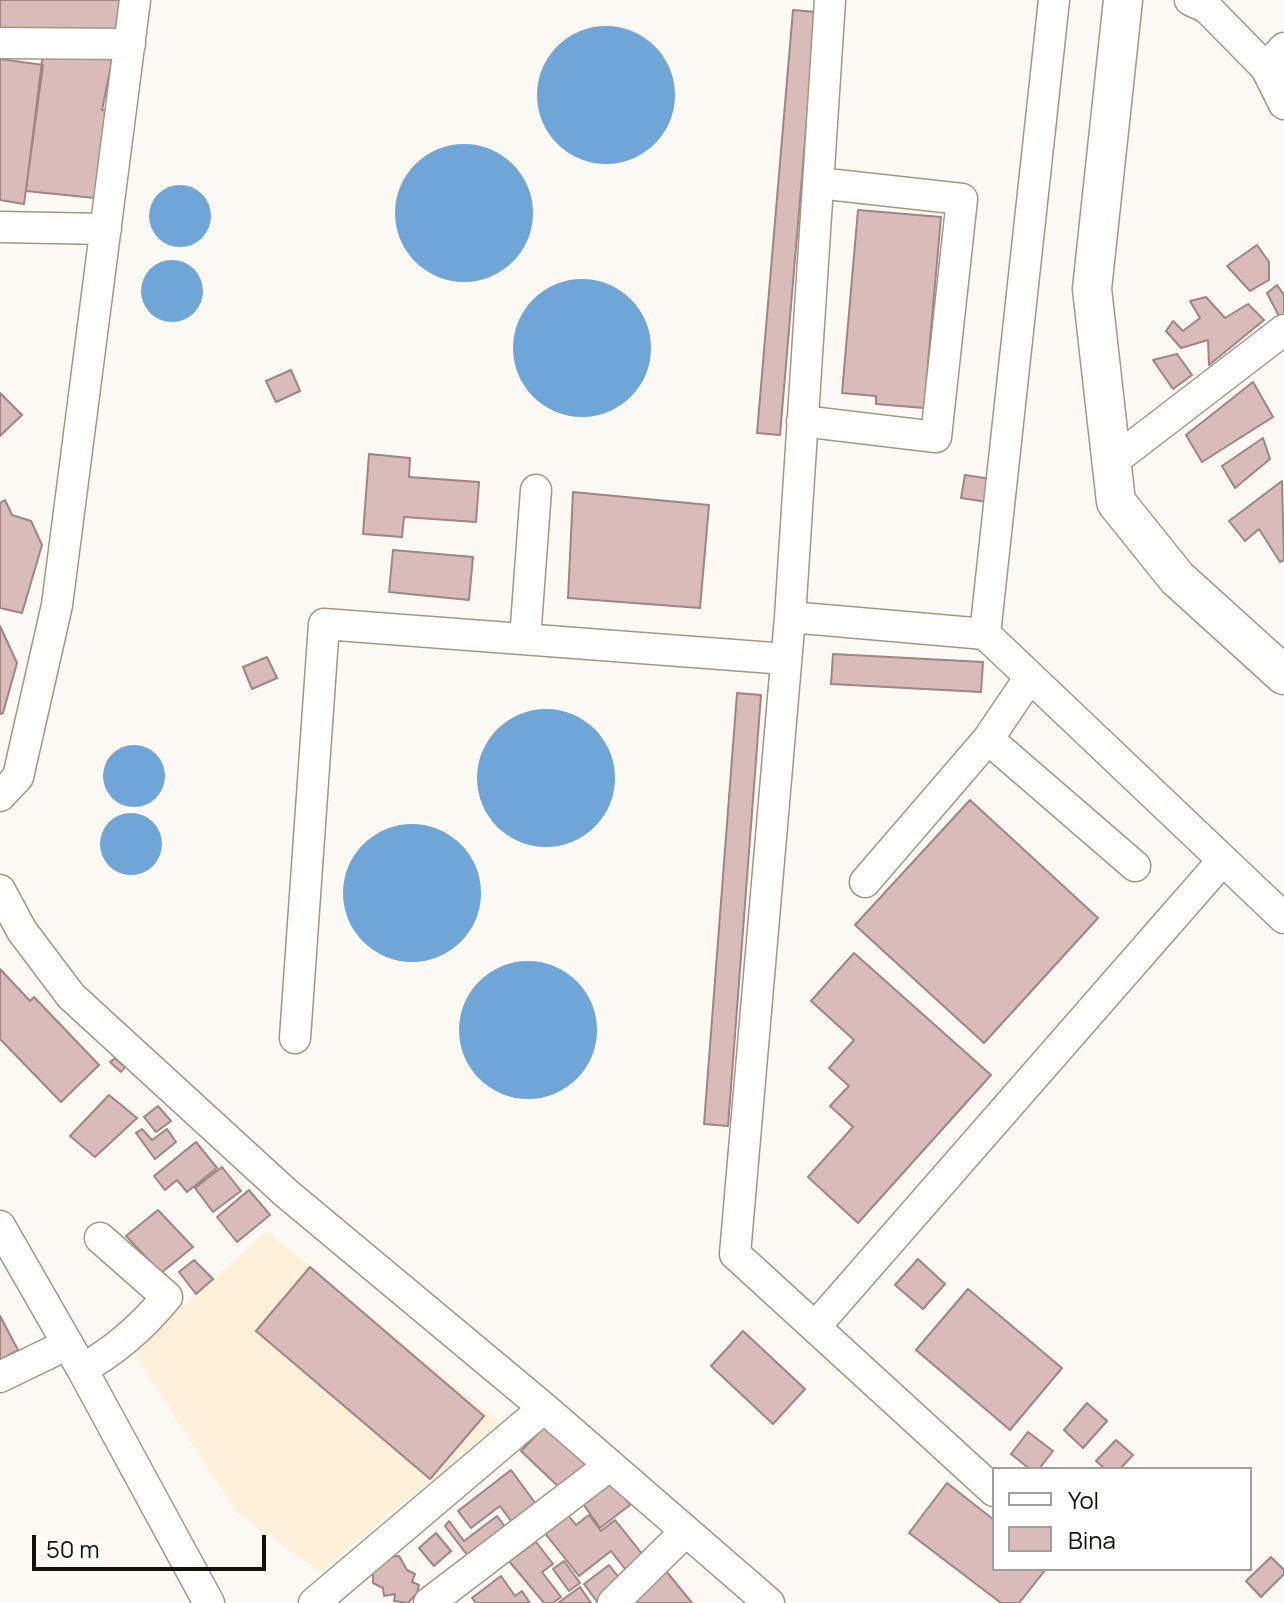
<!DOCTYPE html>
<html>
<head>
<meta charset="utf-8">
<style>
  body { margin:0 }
  #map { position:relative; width:1284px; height:1603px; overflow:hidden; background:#fdfaf6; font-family:Manrope,sans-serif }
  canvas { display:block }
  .legend { position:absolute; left:992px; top:1467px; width:260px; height:104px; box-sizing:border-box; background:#fff; border:2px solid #a19f9c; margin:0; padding:10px 14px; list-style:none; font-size:24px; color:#140f08 }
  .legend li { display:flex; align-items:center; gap:16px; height:40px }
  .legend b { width:40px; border:2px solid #a19f9c }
  .scale { position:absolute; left:32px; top:1535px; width:234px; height:36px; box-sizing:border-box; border:4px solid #140f08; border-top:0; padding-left:10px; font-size:24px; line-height:28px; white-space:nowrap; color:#140f08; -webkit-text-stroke:6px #fff; paint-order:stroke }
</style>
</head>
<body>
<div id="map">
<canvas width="1284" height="1603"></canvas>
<ul class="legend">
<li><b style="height:10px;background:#fff"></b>Yol</li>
<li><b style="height:22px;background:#d9bcba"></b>Bina</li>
</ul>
<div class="scale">50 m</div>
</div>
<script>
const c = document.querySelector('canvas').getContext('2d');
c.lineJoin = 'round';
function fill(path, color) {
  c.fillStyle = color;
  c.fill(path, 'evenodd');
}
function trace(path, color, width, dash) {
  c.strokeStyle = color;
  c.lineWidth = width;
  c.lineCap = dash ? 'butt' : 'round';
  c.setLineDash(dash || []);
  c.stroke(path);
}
fill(new Path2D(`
  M 267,1231 L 500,1423 L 320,1572 L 236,1512 L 133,1351 Z`), '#fef0d9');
fill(new Path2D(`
  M537 95a69 69 0 1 1 138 0a69 69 0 1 1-138 0Z
  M395 213a69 69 0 1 1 138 0a69 69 0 1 1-138 0Z
  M149 216a31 31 0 1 1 62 0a31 31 0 1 1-62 0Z
  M141 291a31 31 0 1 1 62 0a31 31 0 1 1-62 0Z
  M513 348a69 69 0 1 1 138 0a69 69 0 1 1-138 0Z
  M477 778a69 69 0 1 1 138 0a69 69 0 1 1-138 0Z
  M103 776a31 31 0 1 1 62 0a31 31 0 1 1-62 0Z
  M100 844a31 31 0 1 1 62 0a31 31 0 1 1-62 0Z
  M343 893a69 69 0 1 1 138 0a69 69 0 1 1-138 0Z
  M459 1030a69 69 0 1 1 138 0a69 69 0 1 1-138 0Z`), '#70a5d7');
const building = new Path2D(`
  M 0,0 L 120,0 L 117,35 L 53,35 L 0,28 Z
  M 793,10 L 816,12 L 780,435 L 757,433 Z
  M 43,53 L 113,56 L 102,110 L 114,112 L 95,198 L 26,191 Z
  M 0,59 L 43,65 L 24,204 L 0,200 Z
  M 858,210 L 941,217 L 924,408 L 876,404 L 876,396 L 842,393 Z
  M 1257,245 L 1269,262 L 1269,280 L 1250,291 L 1227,266 Z
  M 1277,285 L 1284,295 L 1284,315 L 1279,316 L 1267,293 Z
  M 1206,297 L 1225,318 L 1248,304 L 1264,320 L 1209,365 L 1208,340 L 1181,348 L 1166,331 L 1173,321 L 1183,331 L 1200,318 L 1190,301 Z
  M 1177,354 L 1192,375 L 1173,389 L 1153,360 Z
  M 291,370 L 300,391 L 276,402 L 266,381 Z
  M 1253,382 L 1273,417 L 1202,462 L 1186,435 Z
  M 0,393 L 22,415 L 0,436 Z
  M 1263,438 L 1270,459 L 1235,488 L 1222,466 Z
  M 369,454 L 410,458 L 409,477 L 479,482 L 476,522 L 404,517 L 402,537 L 363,534 Z
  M 965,475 L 991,479 L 987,502 L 961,498 Z
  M 1282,481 L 1284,560 L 1280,562 L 1259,529 L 1245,541 L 1229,521 Z
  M 573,492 L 709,505 L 700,608 L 568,598 Z
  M 5,500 L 12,515 L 31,521 L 42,545 L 22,613 L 0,608 L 0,503 Z
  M 393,550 L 473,557 L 469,600 L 389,592 Z
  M 0,626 L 17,663 L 3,713 L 0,714 Z
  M 833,654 L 983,662 L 981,692 L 831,684 Z
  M 267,657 L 277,678 L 252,689 L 243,667 Z
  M 737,693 L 761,695 L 728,1126 L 704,1124 Z
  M 970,800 L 1098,918 L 984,1043 L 855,925 Z
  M 854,953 L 991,1075 L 858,1223 L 808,1177 L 853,1127 L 830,1106 L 849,1086 L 829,1068 L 854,1040 L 811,1001 Z
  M 0,969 L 30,1001 L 34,997 L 99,1065 L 61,1102 L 0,1039 Z
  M 115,1058 L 125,1067 L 121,1072 L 110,1062 Z
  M 109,1095 L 137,1118 L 95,1157 L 70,1136 Z
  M 158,1106 L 171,1121 L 156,1132 L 144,1117 Z
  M 142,1129 L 152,1140 L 167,1129 L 176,1142 L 155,1159 L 136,1133 Z
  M 196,1142 L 217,1168 L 187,1192 L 177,1180 L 165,1190 L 154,1176 Z
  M 222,1167 L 241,1191 L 213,1212 L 195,1188 Z
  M 249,1190 L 270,1215 L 237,1242 L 217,1217 Z
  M 158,1210 L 193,1247 L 161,1273 L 126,1236 Z
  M 918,1259 L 945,1284 L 923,1309 L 895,1285 Z
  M 194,1260 L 213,1279 L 196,1294 L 179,1272 Z
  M 310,1267 L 484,1416 L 430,1479 L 256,1331 Z
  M 968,1289 L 1062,1368 L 1010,1430 L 916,1350 Z
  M 0,1316 L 18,1350 L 0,1360 Z
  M 743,1331 L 805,1389 L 773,1424 L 711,1366 Z
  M 1087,1403 L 1107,1421 L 1083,1448 L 1064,1430 Z
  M 548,1423 L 589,1464 L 563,1491 L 521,1451 Z
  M 1028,1432 L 1053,1451 L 1039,1469 L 1030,1469 L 1011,1454 Z
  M 1116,1440 L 1133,1455 L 1120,1469 L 1105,1469 L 1096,1461 Z
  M 511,1470 L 541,1511 L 517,1529 L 500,1506 L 471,1528 L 458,1511 Z
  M 609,1476 L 630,1505 L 600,1528 L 579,1498 Z
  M 947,1483 L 994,1520 L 994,1569 L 1046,1569 L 1019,1603 L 1001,1603 L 909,1533 Z
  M 568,1515 L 576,1525 L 589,1515 L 601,1531 L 615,1520 L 647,1560 L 629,1574 L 611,1551 L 579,1576 L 544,1532 Z
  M 497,1516 L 511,1535 L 474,1564 L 445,1526 L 449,1521 L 464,1541 Z
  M 436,1533 L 451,1551 L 434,1566 L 419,1548 Z
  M 536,1542 L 553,1564 L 542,1572 L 561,1597 L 553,1603 L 544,1603 L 509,1561 Z
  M 399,1556 L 407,1570 L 415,1574 L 412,1582 L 419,1585 L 417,1593 L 408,1603 L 394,1601 L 395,1594 L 384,1596 L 383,1588 L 373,1583 L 373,1568 L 387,1557 Z
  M 1271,1557 L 1284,1570 L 1284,1574 L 1261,1597 L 1246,1581 Z
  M 564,1561 L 580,1583 L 569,1591 L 553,1569 Z
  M 609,1565 L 624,1584 L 598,1603 L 584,1584 Z
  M 666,1571 L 692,1603 L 628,1603 Z
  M 501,1576 L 515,1596 L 522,1591 L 530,1603 L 476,1603 L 472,1598 Z
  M 580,1587 L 591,1603 L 558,1603 Z`);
fill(building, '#d9bcba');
trace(building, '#9f8483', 2);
const minor = new Path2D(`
  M 1190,0 L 1207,8 L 1266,68
  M 0,43 L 130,44
  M 1284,48 L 1266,68 L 1284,104
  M 0,227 L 106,229
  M 802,421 L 936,437 L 962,199 L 818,183
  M 1112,462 L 1284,330
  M 790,617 L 830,0
  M 985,634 L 1054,0
  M 525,639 L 536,490
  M 1030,677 L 988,739 L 1135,866
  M 0,796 L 18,777 L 57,605 L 135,0
  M 865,882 L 988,739
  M 0,890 L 22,931 L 71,996 L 286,1193 L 544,1408 L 769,1603
  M 295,1038 L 324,624 L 786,659
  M 0,1226 L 82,1369 L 209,1603
  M 815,1327 L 1223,860
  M 82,1369 C 115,1351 143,1326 167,1297 L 100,1238
  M 0,1377 L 68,1344
  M 994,1491 L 735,1254 L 790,617 L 985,634 L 1284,918
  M 314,1603 L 544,1408
  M 429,1603 L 609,1466
  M 613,1603 L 685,1532`);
const major = new Path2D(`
  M 1123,0 L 1092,289 L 1116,502 L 1177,578 L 1284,675`);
trace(minor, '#a49782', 33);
trace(major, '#a49782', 41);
trace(minor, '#fff', 30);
trace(major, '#fff', 38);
</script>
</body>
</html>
